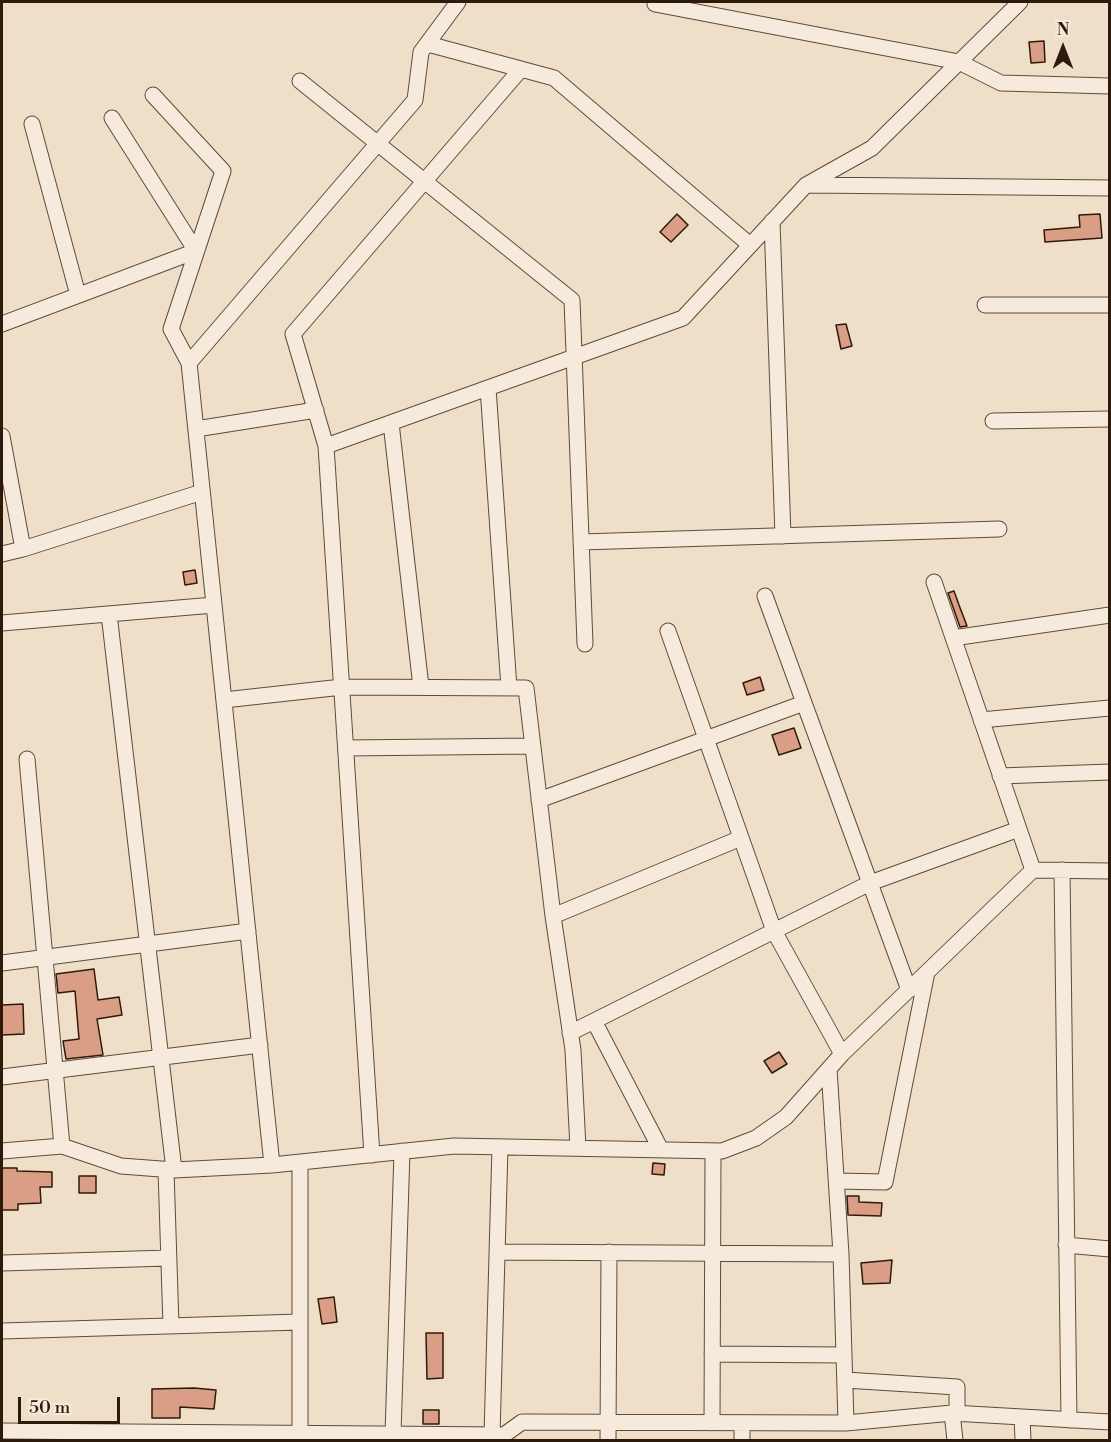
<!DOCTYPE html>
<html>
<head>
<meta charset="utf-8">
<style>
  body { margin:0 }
  #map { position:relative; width:1111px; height:1442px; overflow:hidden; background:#f0dfc8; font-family:"Libre Bodoni",serif }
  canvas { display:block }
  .frame { position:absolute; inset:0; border:3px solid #2e1a0a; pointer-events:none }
  .north { position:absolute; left:1033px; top:18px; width:60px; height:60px; -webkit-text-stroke:4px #f5eadb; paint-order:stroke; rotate:0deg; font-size:16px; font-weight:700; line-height:24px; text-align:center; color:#2e1a0a }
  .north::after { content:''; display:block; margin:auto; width:21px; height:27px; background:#2e1a0a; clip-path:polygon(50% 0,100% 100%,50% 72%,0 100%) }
  .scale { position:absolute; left:18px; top:1397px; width:102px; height:27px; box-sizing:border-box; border:3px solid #2e1a0a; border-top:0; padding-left:8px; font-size:18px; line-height:21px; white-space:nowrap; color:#2e1a0a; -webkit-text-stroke:4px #f5eadb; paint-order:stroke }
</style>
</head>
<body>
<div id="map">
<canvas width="1111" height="1442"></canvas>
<div class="frame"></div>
<div class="north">N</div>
<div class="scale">50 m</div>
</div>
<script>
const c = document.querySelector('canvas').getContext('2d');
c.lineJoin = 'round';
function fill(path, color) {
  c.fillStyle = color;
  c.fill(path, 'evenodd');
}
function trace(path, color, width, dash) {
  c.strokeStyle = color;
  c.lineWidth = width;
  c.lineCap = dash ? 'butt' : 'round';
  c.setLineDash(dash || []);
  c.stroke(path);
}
const building = new Path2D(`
  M 1044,41 L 1045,62 L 1031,63 L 1029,42 Z
  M 677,214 L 688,225 L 671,242 L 660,232 Z
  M 1100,214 L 1102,238 L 1045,242 L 1044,230 L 1080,227 L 1079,215 Z
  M 846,324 L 852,346 L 841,349 L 836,325 Z
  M 195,570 L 197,583 L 185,585 L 183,572 Z
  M 954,591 L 959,605 L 967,626 L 960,627 L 948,593 Z
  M 760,677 L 764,690 L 747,695 L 743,683 Z
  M 794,728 L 801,748 L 779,755 L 772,735 Z
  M 94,969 L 98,1000 L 119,997 L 122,1015 L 97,1019 L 103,1055 L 66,1059 L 63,1041 L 79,1039 L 75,991 L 58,993 L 56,974 Z
  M 23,1004 L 24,1034 L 2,1035 L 2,1005 Z
  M 779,1052 L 787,1064 L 772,1073 L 764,1061 Z
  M 653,1163 L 665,1164 L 664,1175 L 652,1174 Z
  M 2,1168 L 17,1168 L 17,1171 L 52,1172 L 52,1187 L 40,1187 L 41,1203 L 18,1204 L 18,1210 L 2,1210 Z
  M 79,1176 L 96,1176 L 96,1193 L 79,1193 Z
  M 847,1196 L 859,1196 L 859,1202 L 882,1203 L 881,1216 L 848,1215 Z
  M 892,1260 L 890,1283 L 863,1284 L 861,1263 Z
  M 334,1297 L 337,1322 L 322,1324 L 318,1299 Z
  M 426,1333 L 443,1333 L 443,1378 L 427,1379 Z
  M 194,1388 L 216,1390 L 214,1409 L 180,1407 L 180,1418 L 152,1418 L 152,1389 Z
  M 423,1410 L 439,1410 L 439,1424 L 423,1424 Z`);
fill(building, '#d99e85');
trace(building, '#2e1a0a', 1.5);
const minor = new Path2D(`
  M 655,4 L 959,62 L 1001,83 L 1110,86
  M 428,44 L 554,78 L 750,245
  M 300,81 L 572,300 L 585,644
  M 153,95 L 223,171 L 171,329 L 189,363 L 272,1165
  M 32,124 L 78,295
  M 809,185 L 1110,188
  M 772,221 L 783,536
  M 985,305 L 1110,305
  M 2,324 L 196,251 L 112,118
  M 189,363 L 415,100 L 421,52 L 458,2
  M 488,388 L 509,688
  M 993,421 L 1110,419
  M 391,423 L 421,687
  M 196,429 L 316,410
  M 2,436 L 23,549
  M 326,446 L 683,318 L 806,185 L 872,148 L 1020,2
  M 581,542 L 999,529
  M 2,554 L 23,549 L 202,492
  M 934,582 L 1033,870
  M 765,596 L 909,990
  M 109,614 L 174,1170
  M 2,623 L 214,605
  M 668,631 L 774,931 L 842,1054
  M 953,638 L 1110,615
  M 224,700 L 342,687 L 526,688 L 553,916 L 573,1050 L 578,1148
  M 981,720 L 1110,708
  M 346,748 L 533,746
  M 27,759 L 62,1146
  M 1000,776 L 1110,772
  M 539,800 L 804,703
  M 1062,870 L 1069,1420
  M 553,916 L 741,838
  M 2,963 L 248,931
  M 594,1021 L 661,1150
  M 570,1033 L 870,883 L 1019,829
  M 829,1069 L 841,1254 L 846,1423
  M 2,1077 L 260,1045
  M 2,1151 L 62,1146 L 121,1166 L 174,1170 L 272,1165 L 454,1146 L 722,1151 L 756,1138 L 786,1117 L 842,1054 L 1033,870 L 1110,871
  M 372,1155 L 326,446 L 293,334 L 521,69
  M 300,1162 L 300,1440
  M 166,1170 L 171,1326
  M 837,1181 L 885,1182 L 927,972
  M 1066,1245 L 1110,1249
  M 497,1252 L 841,1254
  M 2,1263 L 169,1258
  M 2,1331 L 300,1322
  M 712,1354 L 844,1355
  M 845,1380 L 957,1387 L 957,1413
  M 952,1413 L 955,1440
  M 1022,1417 L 1023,1440
  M 712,1423 L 713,1151
  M 742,1423 L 742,1440
  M 2,1431 L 504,1435 L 522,1422 L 846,1423 L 952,1413 L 1110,1422
  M 393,1434 L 402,1151
  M 492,1435 L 500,1147
  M 608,1440 L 609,1252`);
trace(minor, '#5e4b3a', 17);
trace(minor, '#f5eadb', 15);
</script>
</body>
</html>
